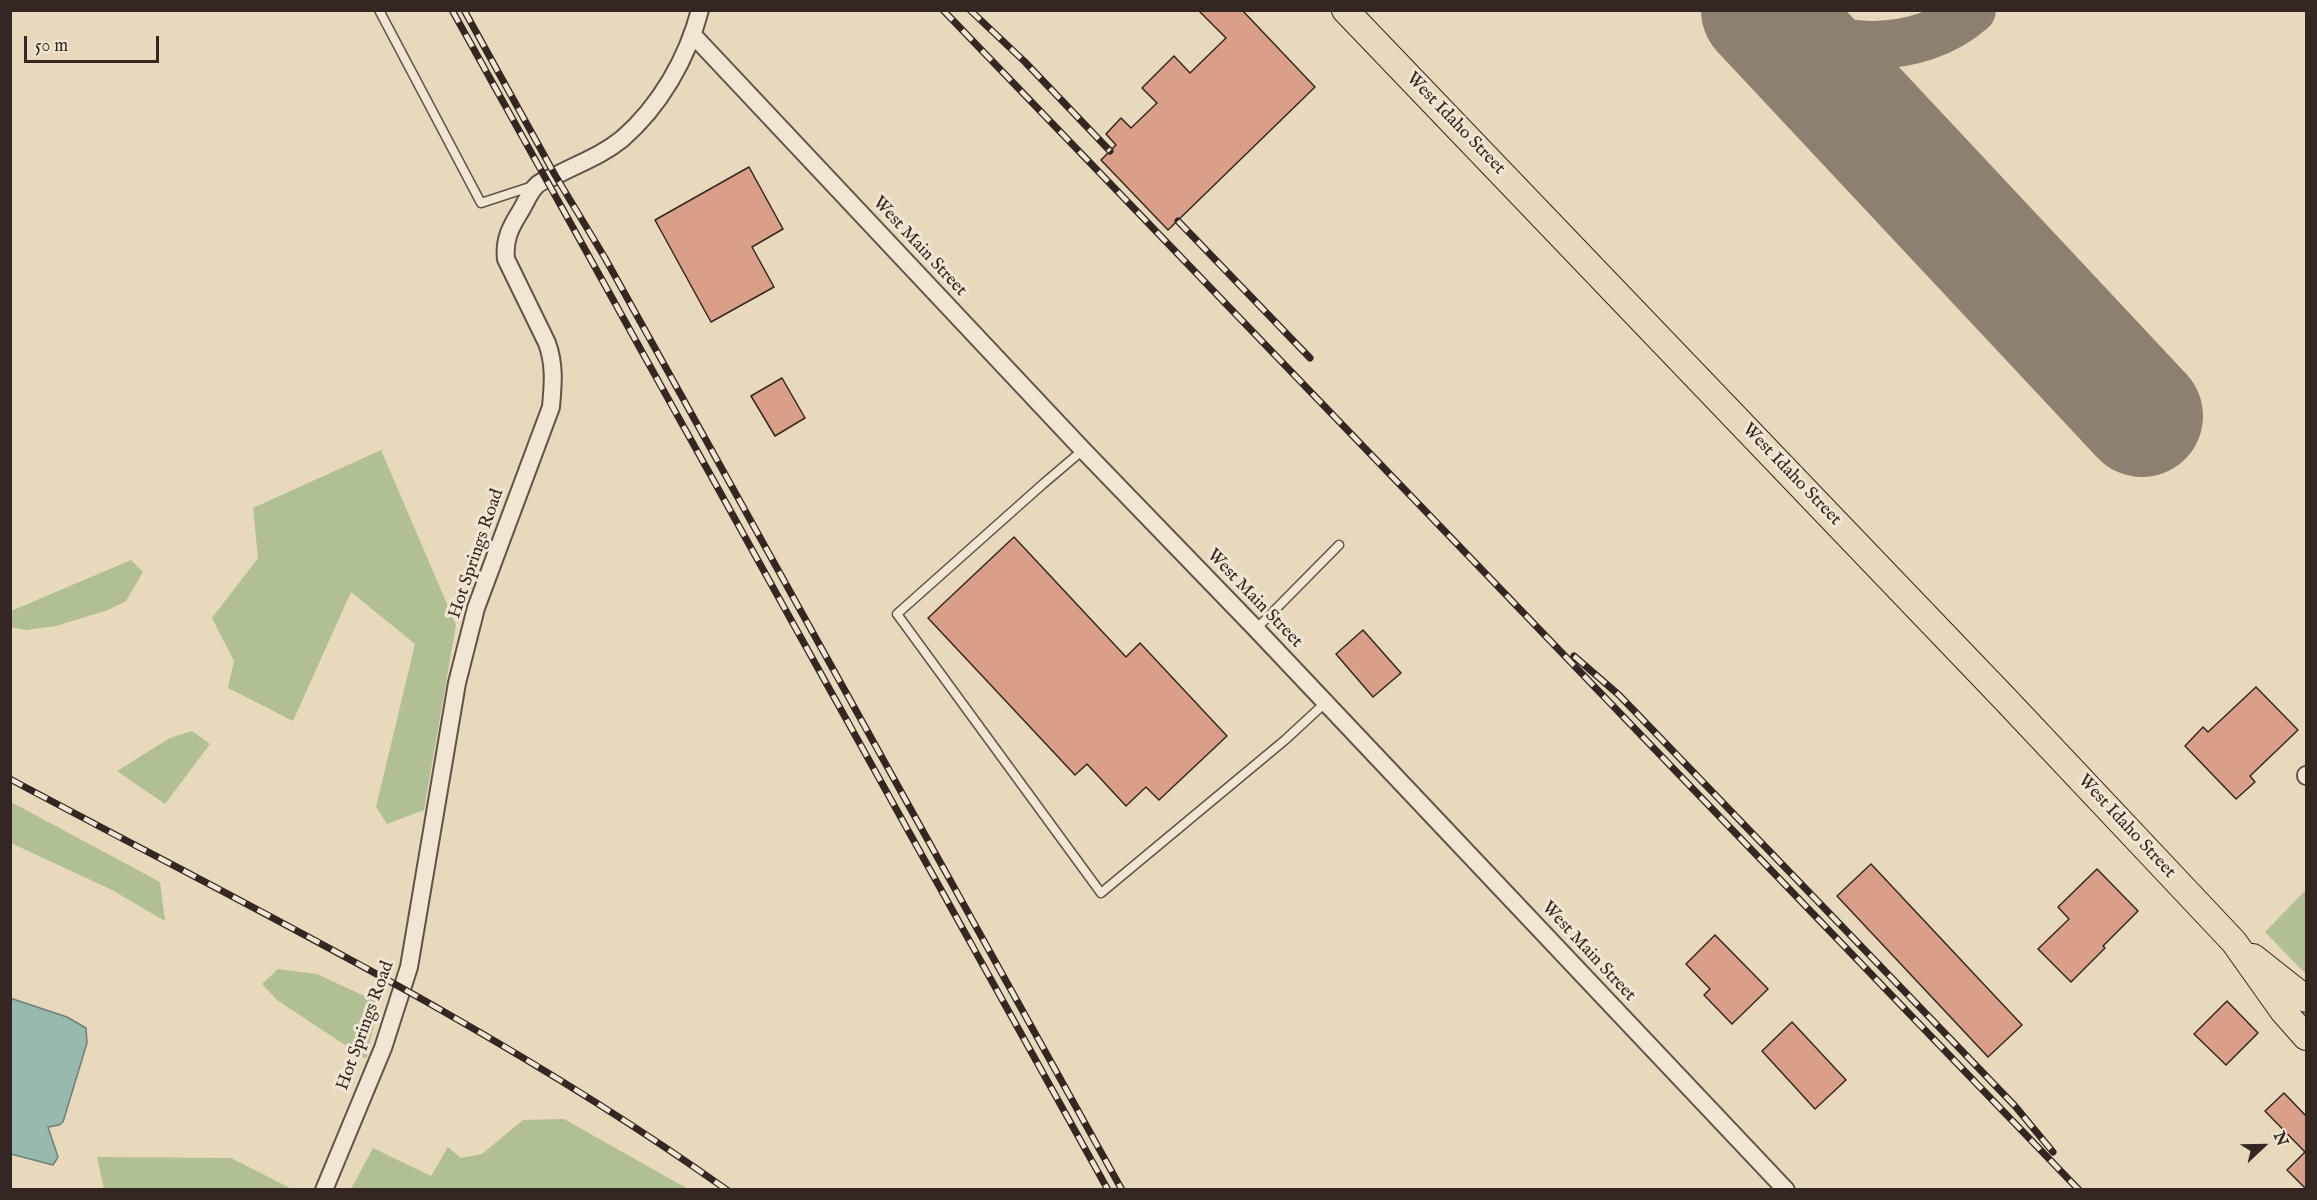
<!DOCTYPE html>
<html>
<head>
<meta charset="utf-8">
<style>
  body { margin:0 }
  #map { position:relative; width:2317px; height:1200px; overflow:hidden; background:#e8d8bc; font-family:"IM FELL English",serif }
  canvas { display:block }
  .frame { position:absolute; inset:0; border:12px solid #342723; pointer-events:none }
  .north { position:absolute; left:2233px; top:1116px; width:60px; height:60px; -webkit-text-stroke:4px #f0e6d3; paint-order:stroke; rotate:68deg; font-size:16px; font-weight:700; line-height:24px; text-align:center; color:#342723 }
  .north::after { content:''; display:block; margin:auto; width:21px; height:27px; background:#342723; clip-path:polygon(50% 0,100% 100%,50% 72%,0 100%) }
  .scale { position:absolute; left:24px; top:36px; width:135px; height:27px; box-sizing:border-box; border:3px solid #342723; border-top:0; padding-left:8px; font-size:18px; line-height:21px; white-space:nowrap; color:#342723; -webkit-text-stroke:4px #f0e6d3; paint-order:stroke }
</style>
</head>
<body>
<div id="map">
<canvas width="2317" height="1200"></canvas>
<div class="frame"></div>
<div class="north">N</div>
<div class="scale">50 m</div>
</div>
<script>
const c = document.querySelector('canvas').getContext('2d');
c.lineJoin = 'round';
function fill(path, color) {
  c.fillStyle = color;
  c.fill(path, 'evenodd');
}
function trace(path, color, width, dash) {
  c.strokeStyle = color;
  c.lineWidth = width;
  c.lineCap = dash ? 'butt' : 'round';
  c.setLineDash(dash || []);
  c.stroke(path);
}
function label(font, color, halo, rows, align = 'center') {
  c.font = font + ' "IM FELL English",serif';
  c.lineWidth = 6;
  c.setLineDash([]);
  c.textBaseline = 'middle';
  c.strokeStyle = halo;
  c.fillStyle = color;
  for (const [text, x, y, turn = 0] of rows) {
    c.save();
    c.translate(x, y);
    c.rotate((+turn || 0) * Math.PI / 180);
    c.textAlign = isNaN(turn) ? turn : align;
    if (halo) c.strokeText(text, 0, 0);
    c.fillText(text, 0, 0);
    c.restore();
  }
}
fill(new Path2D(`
  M 381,450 L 456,625 L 424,810 L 387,824 L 376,807 L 415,644 L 351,592 L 293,721 L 228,688 L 234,661 L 212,618 L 258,558 L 253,508 Z
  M 131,560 L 143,572 L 126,601 L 108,610 L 56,626 L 26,630 L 11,627 L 11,611 Z
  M 192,731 L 210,744 L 165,804 L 117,771 L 170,738 Z
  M 11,802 L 160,882 L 165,921 L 112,890 L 11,843 Z
  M 2306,890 L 2306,974 L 2265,932 Z
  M 278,969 L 317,974 L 379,1003 L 366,1059 L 277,1000 L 262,984 Z
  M 564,1119 L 688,1189 L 351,1189 L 373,1148 L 431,1176 L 448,1147 L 461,1158 L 482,1154 L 523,1120 Z
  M 97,1157 L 231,1158 L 292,1189 L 104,1189 Z`), '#b1c094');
const water = new Path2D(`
  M 10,998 L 67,1017 L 86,1028 L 87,1043 L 63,1122 L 59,1125 L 48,1127 L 58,1157 L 53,1165 L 11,1154 Z`);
fill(water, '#97baaf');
trace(water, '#6f7f77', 1.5);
trace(new Path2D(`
  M 1770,10 C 1826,55 1917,58 1972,10`), '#8e8070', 48);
trace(new Path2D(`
  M 1762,10 L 2142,416`), '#8e8070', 122);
const building = new Path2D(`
  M 1198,10 L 1242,10 L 1315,87 L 1168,230 L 1101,160 L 1116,145 L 1106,134 L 1121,118 L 1131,128 L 1157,103 L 1142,88 L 1174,56 L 1190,73 L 1226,38 Z
  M 749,167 L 783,229 L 752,247 L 774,287 L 711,322 L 655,220 Z
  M 782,378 L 805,418 L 775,436 L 751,396 Z
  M 1014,537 L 1126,657 L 1140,643 L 1227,736 L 1159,800 L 1146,787 L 1126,806 L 1087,764 L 1075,775 L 928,618 Z
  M 1363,630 L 1401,673 L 1373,697 L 1336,654 Z
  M 2256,687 L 2298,730 L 2250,776 L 2255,782 L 2236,799 L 2185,746 L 2203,727 L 2208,732 Z
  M 1871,864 L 2022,1025 L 1988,1057 L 1837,896 Z
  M 2097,869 L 2138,911 L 2103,946 L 2105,948 L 2071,982 L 2038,949 L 2069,919 L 2058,907 Z
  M 1715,935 L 1768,989 L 1732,1024 L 1704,995 L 1710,989 L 1686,964 Z
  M 2227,1001 L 2258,1033 L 2226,1065 L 2194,1034 Z
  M 1792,1022 L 1846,1080 L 1815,1109 L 1762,1051 Z
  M 2284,1093 L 2307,1117 L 2307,1190 L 2287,1170 L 2305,1152 L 2265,1111 Z`);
fill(building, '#da9f89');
trace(building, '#342723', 1.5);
const service = new Path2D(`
  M 379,10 L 481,203 L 533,186
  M 1083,450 L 1043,484 L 897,614 L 1101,893 L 1285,740 L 1325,703
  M 1256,629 L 1339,545`);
const minor = new Path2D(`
  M 693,35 L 1083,450 L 1256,629 L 1786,1190
  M 2306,775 L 2306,776
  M 324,1190 L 383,1048 L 409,967 L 457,683 L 476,608 L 551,407 C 553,384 555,365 547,343 L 506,259 C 504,240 510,228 520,212 C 525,204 530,191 537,185 C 541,181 548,179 553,177 C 577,164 601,156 622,139 C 660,106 687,59 700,10`);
const primary = new Path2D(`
  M 1345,10 L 2006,700 L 2234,942 L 2283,1011 L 2306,1037
  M 2253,957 L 2306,999`);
trace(service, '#615349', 11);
trace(minor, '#615349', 20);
trace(primary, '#342723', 28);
trace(service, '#f0e6d3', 8);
trace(minor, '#f0e6d3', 16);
trace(primary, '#e8d8bc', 26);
const rail = new Path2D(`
  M 452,10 L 1108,1190
  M 464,10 L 555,175 L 605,258 L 1122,1190
  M 943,10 L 2079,1190
  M 970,10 L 1025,62 L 1110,151
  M 1178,221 L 1310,358
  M 1574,656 L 1619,695 L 2015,1106 L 2053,1152
  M 10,779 C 253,909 502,1030 727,1190`);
trace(rail, '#342723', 7);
trace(rail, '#f0e6d3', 4.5, [14]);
label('18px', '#342723', '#f0e6d3', [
  ["West Idaho Street",1455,124,46],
  ["West Main Street",919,247,47],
  ["West Idaho Street",1791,475,46],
  ["Hot Springs Road",477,554,-71],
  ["West Main Street",1254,599,46],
  ["West Idaho Street",2126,827,47],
  ["West Main Street",1588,952,47],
  ["Hot Springs Road",366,1026,-70]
]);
</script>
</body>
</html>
